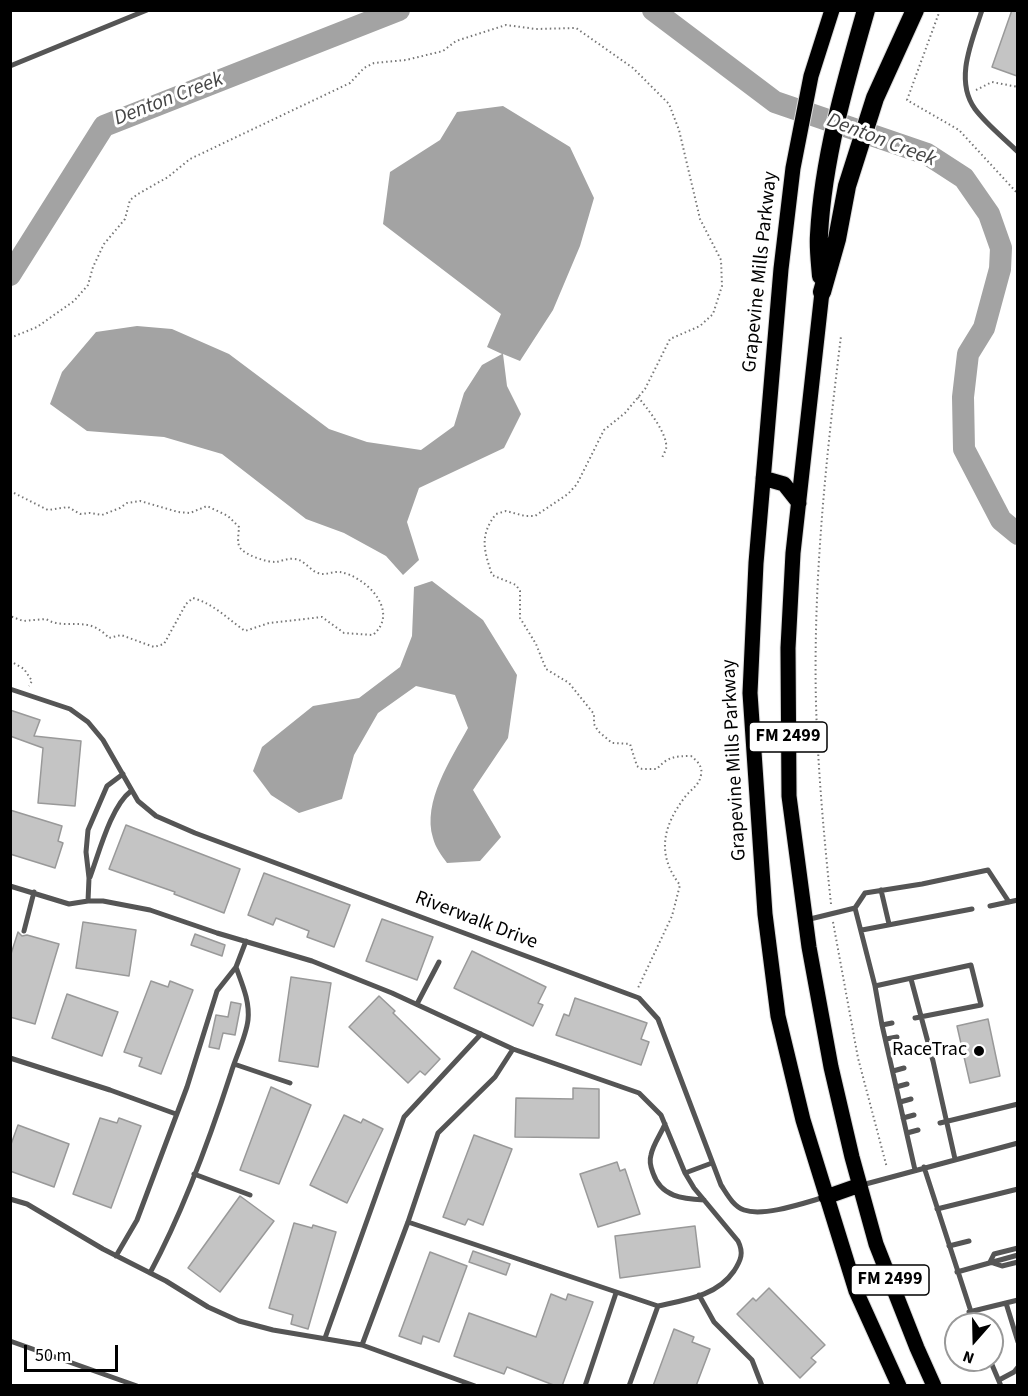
<!DOCTYPE html>
<html>
<head>
<meta charset="utf-8">
<style>
  body { margin:0 }
  #map { position:relative; width:1028px; height:1396px; overflow:hidden; background:#fff; font-family:"Source Sans 3",sans-serif }
  canvas { display:block }
  .frame { position:absolute; inset:0; border:12px solid #000; pointer-events:none }
  .north { position:absolute; left:944px; top:1312px; width:60px; height:60px; box-sizing:border-box; background:#fff; border:2px solid #999; border-radius:50%; rotate:200deg; font-size:16px; font-weight:700; line-height:24px; text-align:center; color:#000 }
  .north::after { content:''; display:block; margin:auto; width:21px; height:27px; background:#000; clip-path:polygon(50% 0,100% 100%,50% 72%,0 100%) }
  .scale { position:absolute; left:24px; top:1345px; width:94px; height:27px; box-sizing:border-box; border:3px solid #000; border-top:0; padding-left:8px; font-size:18px; line-height:21px; white-space:nowrap; color:#000; -webkit-text-stroke:4px #fff; paint-order:stroke }
</style>
</head>
<body>
<div id="map">
<canvas width="1028" height="1396"></canvas>
<div class="frame"></div>
<div class="north">N</div>
<div class="scale">50 m</div>
</div>
<script>
const c = document.querySelector('canvas').getContext('2d');
c.lineJoin = 'round';
function fill(path, color) {
  c.fillStyle = color;
  c.fill(path, 'evenodd');
}
function trace(path, color, width, dash) {
  c.strokeStyle = color;
  c.lineWidth = width;
  c.lineCap = dash ? 'butt' : 'round';
  c.setLineDash(dash || []);
  c.stroke(path);
}
function label(font, color, halo, rows, align = 'center') {
  c.font = font + ' "Source Sans 3",sans-serif';
  c.lineWidth = 6;
  c.setLineDash([]);
  c.textBaseline = 'middle';
  c.strokeStyle = halo;
  c.fillStyle = color;
  for (const [text, x, y, turn = 0] of rows) {
    c.save();
    c.translate(x, y);
    c.rotate((+turn || 0) * Math.PI / 180);
    c.textAlign = isNaN(turn) ? turn : align;
    if (halo) c.strokeText(text, 0, 0);
    c.fillText(text, 0, 0);
    c.restore();
  }
}
fill(new Path2D(`
  M 503,106 L 570,147 L 594,198 L 580,246 L 553,310 L 520,361 L 503,354 L 507,386 L 521,414 L 504,448 L 419,488 L 407,522 L 419,560 L 403,575 L 386,556 L 344,533 L 306,519 L 222,454 L 164,437 L 87,431 L 50,404 L 62,372 L 96,332 L 137,326 L 172,329 L 229,354 L 329,429 L 367,442 L 421,450 L 454,426 L 464,393 L 482,365 L 502,354 L 487,347 L 501,314 L 383,224 L 390,172 L 440,140 L 457,112 Z
  M 432,581 L 483,620 L 517,675 L 508,738 L 473,790 L 501,837 L 480,861 L 447,863 C 442,856 435,847 433,838 C 422,802 451,759 468,728 L 455,695 L 416,686 L 378,713 L 354,755 L 342,799 L 299,813 L 271,795 L 253,771 L 262,747 L 313,706 L 359,698 L 400,667 L 412,636 L 414,587 Z`), '#a3a3a3');
trace(new Path2D(`
  M 653,10 L 775,102 L 927,154 L 964,178 L 989,214 L 1001,248 L 1000,269 L 984,328 L 968,354 L 963,397 L 964,449 L 1001,520 L 1018,534
  M 10,275 L 104,126 L 399,10`), '#a3a3a3', 22);
const building = new Path2D(`
  M 1012,10 L 1017,10 L 1017,76 L 992,67 Z
  M 10,710 L 40,720 L 34,736 L 81,741 L 75,806 L 38,803 L 43,748 L 10,736 Z
  M 10,810 L 62,826 L 58,841 L 63,843 L 55,868 L 10,854 Z
  M 126,825 L 240,869 L 224,913 L 174,894 L 175,892 L 109,869 Z
  M 264,873 L 350,905 L 334,947 L 307,937 L 309,931 L 276,918 L 273,925 L 248,915 Z
  M 382,919 L 433,937 L 417,980 L 366,961 Z
  M 83,922 L 136,930 L 129,976 L 76,968 Z
  M 18,932 L 22,936 L 27,935 L 59,944 L 35,1024 L 10,1017 L 10,957 Z
  M 195,934 L 225,945 L 222,956 L 191,945 Z
  M 472,951 L 546,987 L 538,1003 L 543,1005 L 533,1026 L 454,988 Z
  M 291,977 L 331,983 L 318,1067 L 279,1061 Z
  M 151,981 L 168,987 L 170,981 L 193,990 L 161,1074 L 139,1066 L 142,1058 L 124,1052 Z
  M 67,994 L 118,1012 L 102,1056 L 52,1038 Z
  M 379,996 L 395,1011 L 393,1013 L 440,1059 L 425,1075 L 420,1071 L 408,1083 L 349,1027 Z
  M 575,998 L 647,1023 L 641,1039 L 649,1042 L 641,1065 L 556,1035 L 564,1014 L 569,1016 Z
  M 231,1002 L 241,1004 L 235,1035 L 223,1033 L 219,1049 L 209,1047 L 216,1015 L 228,1017 Z
  M 988,1019 L 1000,1076 L 970,1083 L 957,1026 Z
  M 271,1087 L 311,1105 L 279,1184 L 240,1170 Z
  M 573,1088 L 599,1089 L 599,1138 L 515,1137 L 516,1098 L 573,1099 Z
  M 344,1115 L 361,1123 L 363,1119 L 383,1129 L 347,1203 L 310,1185 Z
  M 100,1118 L 117,1123 L 119,1118 L 141,1126 L 111,1208 L 73,1194 Z
  M 18,1125 L 69,1144 L 54,1187 L 10,1171 L 10,1147 Z
  M 474,1135 L 512,1149 L 483,1225 L 468,1219 L 465,1225 L 443,1217 Z
  M 617,1162 L 620,1171 L 625,1169 L 640,1214 L 598,1227 L 580,1174 Z
  M 240,1196 L 274,1221 L 220,1292 L 188,1268 Z
  M 294,1223 L 312,1228 L 313,1225 L 336,1232 L 308,1329 L 291,1324 L 293,1315 L 269,1308 Z
  M 695,1226 L 700,1267 L 620,1278 L 615,1236 Z
  M 473,1251 L 510,1264 L 506,1275 L 469,1262 Z
  M 430,1252 L 467,1266 L 439,1342 L 423,1336 L 421,1344 L 399,1336 Z
  M 769,1288 L 825,1345 L 811,1358 L 816,1362 L 800,1378 L 737,1314 L 753,1298 L 756,1301 Z
  M 551,1294 L 566,1300 L 568,1294 L 593,1302 L 562,1386 L 556,1386 L 507,1367 L 504,1374 L 454,1356 L 469,1313 L 536,1337 Z
  M 674,1329 L 694,1337 L 692,1342 L 710,1349 L 696,1386 L 653,1386 Z`);
fill(building, '#c4c4c4');
trace(building, '#999', 1.5);
const primary = new Path2D(`
  M 832,10 L 811,76 L 793,168 L 781,269 L 756,563 L 750,693 L 765,914 L 778,1016 L 803,1120 L 856,1291 L 899,1386
  M 822,292 L 793,553 L 788,648 L 789,796 L 809,947 L 831,1067 L 852,1157 L 876,1244 L 917,1348 L 934,1386
  M 763,478 L 784,484 L 799,503
  M 826,1197 L 860,1185`);
const motorway = new Path2D(`
  M 821,276 C 820,263 818,249 819,235 C 823,159 845,83 866,10
  M 822,292 L 837,239 L 847,186 L 875,98 L 915,10`);
trace(primary, '#dbdbdb', 17);
trace(motorway, '#dbdbdb', 20);
trace(new Path2D(`
  M 940,10 L 907,100 L 959,130 L 1018,194
  M 976,90 L 992,82 L 1018,87
  M 10,338 L 37,327 L 74,301 L 88,285 L 93,267 L 104,244 L 125,219 L 130,200 L 138,194 L 168,177 L 190,159 L 350,83 L 364,68 L 374,63 L 406,60 L 443,51 L 456,41 L 506,25 L 536,29 L 576,28 L 633,68 L 669,104 L 679,130 L 700,219 L 721,260 L 722,286 L 713,314 L 700,326 L 670,339 L 645,389 L 625,413 L 604,430 L 577,484 L 568,494 L 535,516 L 525,516 L 506,511 L 496,514 C 479,536 484,550 492,575 L 516,585 L 520,591 L 520,618 L 536,644 L 546,669 L 569,683 L 594,714 L 594,724 L 598,731 L 612,743 L 630,744 L 637,766 L 642,769 L 657,769 C 667,757 675,756 691,756 C 697,761 703,766 701,775 C 699,786 691,789 685,797 C 663,826 656,854 680,885 L 672,916 L 638,988
  M 638,397 C 647,408 669,435 666,449 C 665,452 663,455 662,458
  M 10,491 L 48,510 L 68,507 L 80,514 L 90,513 L 102,515 L 120,508 L 127,503 L 140,501 L 178,512 L 190,513 L 207,506 L 228,516 L 239,527 C 239,533 236,544 241,549 C 248,556 266,562 276,562 C 282,561 288,558 294,559 C 304,559 309,570 318,573 C 325,576 332,571 340,572 C 365,576 401,611 373,635 L 344,633 L 322,617 L 269,623 L 245,631 C 228,619 214,604 193,598 L 186,604 L 164,644 L 154,647 L 121,635 L 109,638 C 106,635 102,631 98,629 C 82,619 61,629 46,619 L 23,621 L 10,616
  M 10,661 L 24,669 L 32,681 L 29,686
  M 831,904 C 824,837 818,771 816,704 C 813,581 826,458 841,336
  M 833,922 L 858,1058 L 887,1168`), '#777', 2, [1.5, 3]);
trace(new Path2D(`
  M 982,10 C 972,41 954,80 975,109 C 987,125 1004,138 1018,152
  M 10,66 L 147,10
  M 10,689 L 70,709 L 88,722 L 103,740 L 138,801 L 156,816 L 195,833 L 639,998 L 658,1019 L 721,1185 C 727,1194 733,1206 744,1210 C 764,1217 804,1203 825,1197
  M 90,877 C 99,853 111,806 131,791
  M 10,886 L 69,904 L 88,901 L 89,878 L 86,852 L 88,830 L 107,786 L 123,774
  M 881,890 L 889,924
  M 88,901 L 103,901 L 150,910 L 217,933 L 312,961 L 392,993 L 513,1049 L 639,1093 L 661,1115 L 685,1173 L 712,1163
  M 990,906 L 1018,900
  M 855,908 L 875,986 L 882,1025 L 915,1170
  M 806,920 L 855,908 L 865,893 L 922,884 L 988,870 L 1009,902
  M 862,930 L 972,909
  M 24,931 L 34,892
  M 911,979 L 933,1061 L 955,1159
  M 875,986 L 971,965 L 981,1005 L 915,1018
  M 417,1004 L 439,962
  M 882,1025 L 892,1023
  M 886,1039 L 897,1037
  M 889,1055 L 900,1053
  M 10,1058 L 110,1090 L 176,1114
  M 234,1064 L 290,1083
  M 893,1071 L 904,1068
  M 896,1087 L 907,1084
  M 900,1102 L 911,1099
  M 903,1118 L 914,1115
  M 940,1123 L 1018,1104
  M 665,1124 C 661,1134 653,1144 651,1155 C 649,1161 651,1168 653,1173 C 661,1197 683,1199 704,1200
  M 907,1133 L 918,1130
  M 924,1167 L 975,1324
  M 194,1174 L 250,1195
  M 862,1185 L 1018,1143
  M 10,1199 L 27,1204 L 103,1249 L 166,1281 L 208,1307 L 239,1321 L 273,1330 L 362,1345 L 475,1386
  M 937,1209 L 1018,1189
  M 408,1222 L 658,1306 C 685,1300 717,1296 734,1271 C 741,1260 744,1253 738,1241 L 694,1188 L 685,1173
  M 949,1246 L 969,1241
  M 1018,1248 L 994,1254 L 990,1262 L 1002,1266 L 1018,1262
  M 116,1256 L 137,1220 L 187,1087 L 217,991 L 236,967
  M 957,1272 L 1018,1255
  M 150,1273 C 184,1210 209,1141 231,1073 C 236,1056 246,1037 248,1020 C 250,1001 242,984 236,967 L 246,941
  M 699,1295 L 714,1322 L 752,1360 L 762,1386
  M 1006,1303 L 1018,1342
  M 969,1312 L 1018,1300
  M 325,1338 L 404,1117 L 481,1034
  M 10,1341 L 137,1386
  M 362,1345 L 408,1222 L 438,1133 L 495,1077 L 513,1049
  M 990,1360 L 1001,1386
  M 999,1380 L 1014,1372 L 1018,1367
  M 585,1386 L 616,1293
  M 629,1386 L 658,1306`), '#555', 5);
trace(primary, '#000', 15);
trace(motorway, '#000', 18);
for (const [x, y, r, color] of [
  [979,1051,6,"#000"]
]) {
  const dot = new Path2D();
  dot.arc(x, y, r, 0, 2 * Math.PI);
  c.fillStyle = color;
  c.fill(dot);
  trace(dot, '#fff', 2);
}
for (const [x, y, w] of [
  [788,737,78],
  [890,1280,78]
]) {
  const box = new Path2D();
  box.roundRect(x - w / 2, y - 15, w, 30, 4.5);
  c.fillStyle = '#fff';
  c.fill(box);
  trace(box, '#000', 1.5);
}
label('bold 18px', '#000', null, [
  ["FM 2499",788,737],
  ["FM 2499",890,1280]
]);
label('20px', '#000', '#fff', [
  ["Grapevine Mills Parkway",761,272,-84],
  ["Grapevine Mills Parkway",735,760,-93],
  ["Riverwalk Drive",476,921,21]
]);
label('20px', '#000', '#fff', [
  ["RaceTrac",967,1051]
], 'right');
label('italic 21px', '#444', '#fff', [
  ["Denton Creek",169,100,-21],
  ["Denton Creek",881,141,21]
]);
</script>
</body>
</html>
